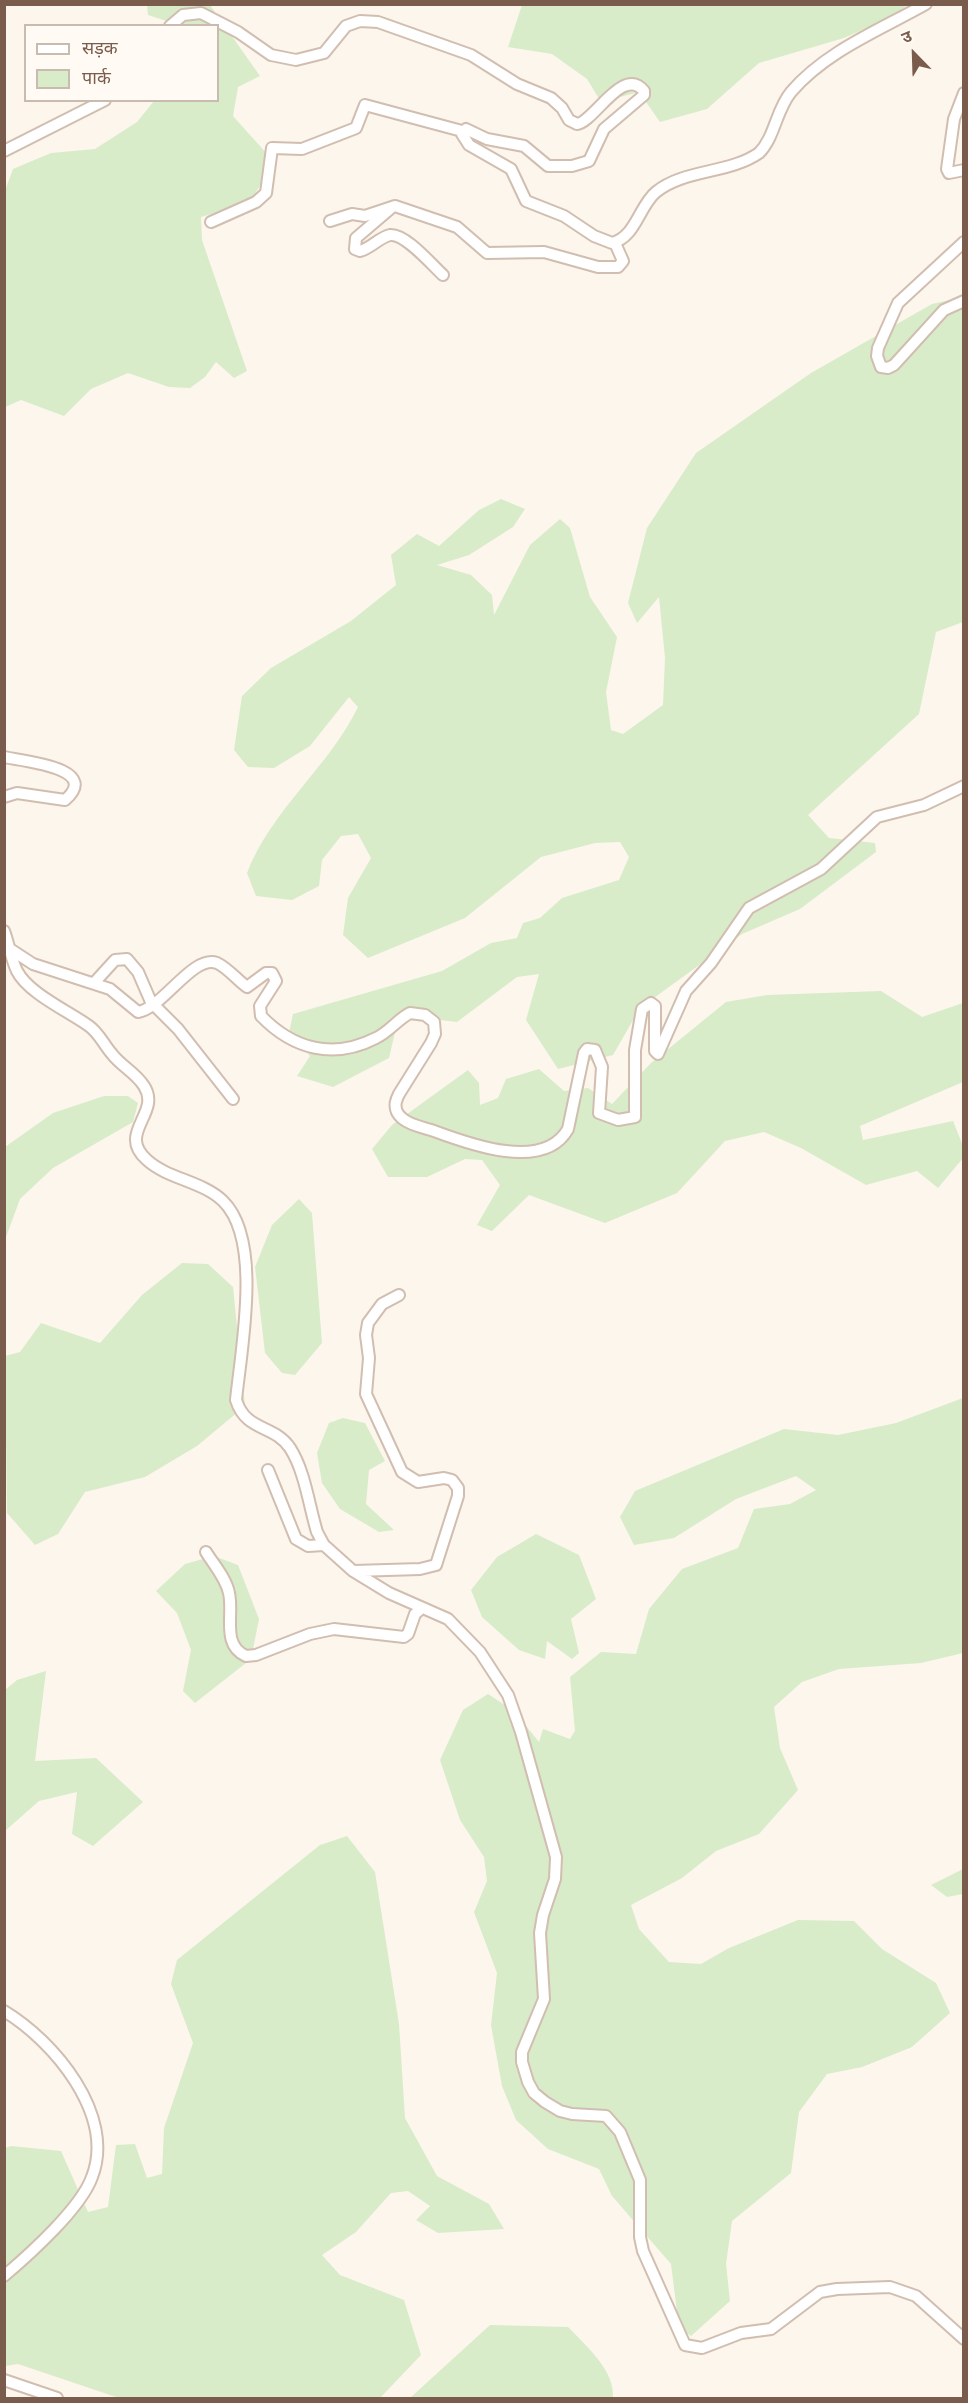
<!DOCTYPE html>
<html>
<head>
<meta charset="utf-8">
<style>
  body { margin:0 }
  #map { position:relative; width:968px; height:2403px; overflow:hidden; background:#fdf6ec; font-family:Rubik,"Noto Sans Devanagari",sans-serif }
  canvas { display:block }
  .frame { position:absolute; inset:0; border:6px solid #7a5c4d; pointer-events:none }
  .legend { position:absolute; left:24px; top:24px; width:195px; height:78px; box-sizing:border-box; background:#fffaf3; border:2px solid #cabbb1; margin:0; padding:8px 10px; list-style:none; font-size:18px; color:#7a5c4d }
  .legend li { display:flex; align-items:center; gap:12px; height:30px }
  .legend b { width:30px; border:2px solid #cabbb1 }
  .north { position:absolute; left:884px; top:24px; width:60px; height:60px; -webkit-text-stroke:4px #fffaf3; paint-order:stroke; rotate:337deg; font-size:16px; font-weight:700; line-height:24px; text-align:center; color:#7a5c4d }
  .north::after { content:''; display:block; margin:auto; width:21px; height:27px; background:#7a5c4d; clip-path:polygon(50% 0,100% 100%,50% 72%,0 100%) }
</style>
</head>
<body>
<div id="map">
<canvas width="968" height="2403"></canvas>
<div class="frame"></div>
<ul class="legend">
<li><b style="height:8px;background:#fff"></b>सड़क</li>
<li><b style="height:16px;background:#d8ecc9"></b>पार्क</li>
</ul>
<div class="north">उ</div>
</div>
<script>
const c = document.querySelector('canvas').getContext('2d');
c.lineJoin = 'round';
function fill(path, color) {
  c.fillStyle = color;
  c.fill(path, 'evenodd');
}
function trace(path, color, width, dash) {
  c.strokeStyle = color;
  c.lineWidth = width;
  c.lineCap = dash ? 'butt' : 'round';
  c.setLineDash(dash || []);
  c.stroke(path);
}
fill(new Path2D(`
  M 147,5 L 210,5 L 260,76 L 238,87 L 233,116 L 268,155 L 267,175 L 249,203 L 201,217 L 202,240 L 247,371 L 234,378 L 216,362 L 205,377 L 190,388 L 169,387 L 128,373 L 91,389 L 64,416 L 21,400 L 5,407 L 4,193 L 13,169 L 51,153 L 95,149 L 137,122 L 154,101 L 218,100 L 218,26 L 179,25 L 148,15 Z
  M 522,5 L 907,5 L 894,16 L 844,38 L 759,63 L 707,109 L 660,122 L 639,92 L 601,102 L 587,79 L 552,54 L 508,47 Z
  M 963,297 L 963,622 L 936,632 L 919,714 L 808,815 L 829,838 L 875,843 L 876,852 L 800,909 L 742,934 L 640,1008 L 613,1055 L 558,1069 L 526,1020 L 539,974 L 517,977 L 457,1022 L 399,1015 L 389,1058 L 333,1087 L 297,1076 L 310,1056 L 289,1033 L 293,1014 L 442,971 L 491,943 L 517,938 L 523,923 L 540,918 L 562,898 L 619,880 L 629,857 L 620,842 L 595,843 L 541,857 L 465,918 L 368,958 L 343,935 L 348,898 L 371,858 L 358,834 L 341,836 L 322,860 L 319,886 L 292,900 L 256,896 L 247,873 C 271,810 329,767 358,707 L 349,697 L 310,746 L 274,768 L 248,767 L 234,750 L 242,696 L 271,668 L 351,621 L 396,585 L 391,555 L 417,534 L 439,546 L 479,510 L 501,499 L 525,509 L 513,527 L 469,555 L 437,565 L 471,575 L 492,595 L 494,615 L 530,545 L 560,519 L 570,528 L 590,597 L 617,637 L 606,692 L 611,730 L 623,734 L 663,705 L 665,658 L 659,597 L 637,623 L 628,603 L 647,528 L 696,453 L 811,373 L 932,304 Z
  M 881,991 L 922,1017 L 963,1003 L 963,1082 L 860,1126 L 863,1140 L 953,1121 L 963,1146 L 963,1158 L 938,1188 L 917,1171 L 866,1185 L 801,1148 L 764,1132 L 725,1141 L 677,1193 L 605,1223 L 529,1195 L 492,1231 L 477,1225 L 500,1185 L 482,1160 L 465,1159 L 427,1177 L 388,1177 L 372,1149 L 392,1125 L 468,1070 L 479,1083 L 480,1105 L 498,1098 L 506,1079 L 539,1069 L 564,1091 L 588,1088 L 612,1104 L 651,1063 L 726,1002 L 767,995 Z
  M 104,1096 L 128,1096 L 138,1103 L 133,1122 L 53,1168 L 20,1199 L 5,1240 L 5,1147 L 53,1113 Z
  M 299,1199 L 312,1213 L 322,1343 L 295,1375 L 282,1373 L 265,1353 L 255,1267 L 272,1225 Z
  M 182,1263 L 208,1264 L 233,1287 L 245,1406 L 197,1446 L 145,1477 L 85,1492 L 58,1534 L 35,1545 L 7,1513 L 5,1356 L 20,1352 L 41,1323 L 100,1343 L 142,1295 Z
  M 963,1398 L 963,1653 L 921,1663 L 839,1669 L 802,1682 L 774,1707 L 780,1748 L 798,1790 L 759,1834 L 716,1851 L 682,1878 L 631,1905 L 639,1929 L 669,1962 L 701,1964 L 729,1948 L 798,1920 L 854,1921 L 882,1949 L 936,1983 L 950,2013 L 912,2047 L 862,2067 L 827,2074 L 799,2112 L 791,2173 L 732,2221 L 726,2264 L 730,2301 L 691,2336 L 679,2328 L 671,2264 L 612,2196 L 599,2169 L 548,2149 L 516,2120 L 502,2086 L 491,2025 L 497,1973 L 474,1912 L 487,1881 L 484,1857 L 460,1820 L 440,1760 L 463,1710 L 488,1694 L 514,1711 L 539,1742 L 543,1729 L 570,1739 L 575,1731 L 570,1677 L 601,1652 L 636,1654 L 649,1609 L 682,1569 L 738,1548 L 754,1509 L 790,1504 L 816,1490 L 796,1476 L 736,1499 L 674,1538 L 634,1545 L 620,1517 L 635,1491 L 784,1429 L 838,1435 L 896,1423 Z
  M 343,1418 L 365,1423 L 385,1461 L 369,1470 L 366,1504 L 394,1530 L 379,1532 L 340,1509 L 322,1483 L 317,1453 L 329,1423 Z
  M 536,1534 L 579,1555 L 596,1599 L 571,1619 L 579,1653 L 572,1659 L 547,1641 L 545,1659 L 519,1650 L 482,1617 L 471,1590 L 497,1557 Z
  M 214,1556 L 238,1565 L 259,1619 L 251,1659 L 195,1703 L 183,1691 L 191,1650 L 177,1613 L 156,1591 L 185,1564 Z
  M 46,1671 L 35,1761 L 96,1758 L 143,1802 L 93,1846 L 72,1834 L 77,1792 L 39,1801 L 5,1831 L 5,1690 L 17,1680 Z
  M 347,1836 L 375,1872 L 399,2024 L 405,2118 L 437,2176 L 489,2204 L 504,2229 L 438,2233 L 416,2220 L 430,2206 L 408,2191 L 391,2193 L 356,2232 L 322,2255 L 340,2275 L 404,2300 L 421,2355 L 380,2398 L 119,2398 L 18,2364 L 5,2366 L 5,2148 L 11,2146 L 61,2151 L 88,2212 L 108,2207 L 116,2145 L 135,2144 L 147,2178 L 162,2174 L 164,2128 L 193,2043 L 171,1984 L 177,1960 L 320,1845 Z
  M 963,1869 L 963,1894 L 947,1897 L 931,1885 Z
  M 490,2325 L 568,2327 C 586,2346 615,2370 613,2398 L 410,2398 Z`), '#d8ecc9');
const minor = new Path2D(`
  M 170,26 L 183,15 L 201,13 L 238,32 L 271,55 L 296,60 L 324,53 L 346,26 L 360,21 L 378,22 L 471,55 L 517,84 L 551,98 L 562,108 L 569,120 L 577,124 C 594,122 623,65 644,91 L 644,95 L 604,129 L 589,161 L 572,166 L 548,166 L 524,146 L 487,139 L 466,129 L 462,134 L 469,145 L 511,169 L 526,201 L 564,216 L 594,236 L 612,243 C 636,237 639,206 656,192 C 684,169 729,174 759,153 C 775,137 776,110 791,92 C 826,51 880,30 926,4
  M 964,93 L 954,119 L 947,169 L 949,173 L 964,170
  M 4,151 L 105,100
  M 390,209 L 356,238 L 355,249 L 360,251 C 371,248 380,237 390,235 C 405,233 432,265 443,275
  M 330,221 L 352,214 L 365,216 L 395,206 L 457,227 L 487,253 L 544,252 L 598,267 L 618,267 L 623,261 L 615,243
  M 211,222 L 256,202 L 266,193 L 272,148 L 302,149 L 356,128 L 365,105 L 462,131
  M 964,242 L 898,303 L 878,348 L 877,356 L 881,367 L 888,368 L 894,365 L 944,310 L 964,301
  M 4,757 C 23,761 102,768 65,800 L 17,793 L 4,797
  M 4,931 C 9,944 11,959 17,971 C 28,993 68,1011 89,1026 C 99,1033 104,1045 112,1054 C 121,1066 136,1073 144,1086 C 162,1113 116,1133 147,1160 C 168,1179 202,1181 223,1201 C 263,1240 241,1349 236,1400 C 246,1432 274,1424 290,1448 C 305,1471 309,1506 317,1532 L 324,1545 L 353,1571 L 389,1593 L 448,1619 L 480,1652 L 508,1695 L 521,1732 L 556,1857 L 555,1879 L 543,1915 L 540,1933 L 544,1999 L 522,2052 L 522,2062 L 528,2082 L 534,2093 L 545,2102 L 560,2111 L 572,2114 L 606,2116 L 620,2132 L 640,2180 L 640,2237 L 643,2251 L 685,2345 L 702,2348 L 741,2333 L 771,2329 L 820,2292 L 837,2289 L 890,2287 L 916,2296 L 964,2339
  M 10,949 L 33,964 L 110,989 L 138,1012 C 163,1008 193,954 217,963 C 228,968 237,980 247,987 L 266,973 L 272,973 L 276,981 L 260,1006 L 261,1016 C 293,1049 333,1060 376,1038 C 389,1032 398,1019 410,1013 L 425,1015 L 434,1022 L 435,1034 L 431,1043 L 399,1094 C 396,1100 394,1105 397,1112 C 403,1124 422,1127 434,1131 C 469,1144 544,1172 568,1129 L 584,1053 L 587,1049 L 595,1050 L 602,1067 L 599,1113 L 618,1120 L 635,1117 L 635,1050 L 642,1009 L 651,1003 L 655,1006 L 655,1051 L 658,1054 L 686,991 L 711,963 L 749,908 L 821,869 L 877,817 L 924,805 L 964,786
  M 94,983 L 115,960 L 127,959 L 138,972 L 151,1002 L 178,1029 L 233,1099
  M 268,1470 L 296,1539 L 308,1546 L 324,1545
  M 206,1552 C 214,1565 226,1578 229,1593 C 234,1615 221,1645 246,1656 L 256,1655 L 310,1634 L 334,1629 L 404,1637 L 408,1634 L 415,1614 L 422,1608
  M 354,1571 L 420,1569 L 436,1565 L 458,1496 L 458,1488 L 452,1480 L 444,1478 L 418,1482 L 402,1472 L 366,1394 L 369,1358 L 366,1335 L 368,1323 L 382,1304 L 399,1295
  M 4,2011 C 54,2041 116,2115 92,2177 C 81,2208 30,2254 4,2276
  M 4,2380 L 57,2398`);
trace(minor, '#d1beb0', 14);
trace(minor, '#fff', 10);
</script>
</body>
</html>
